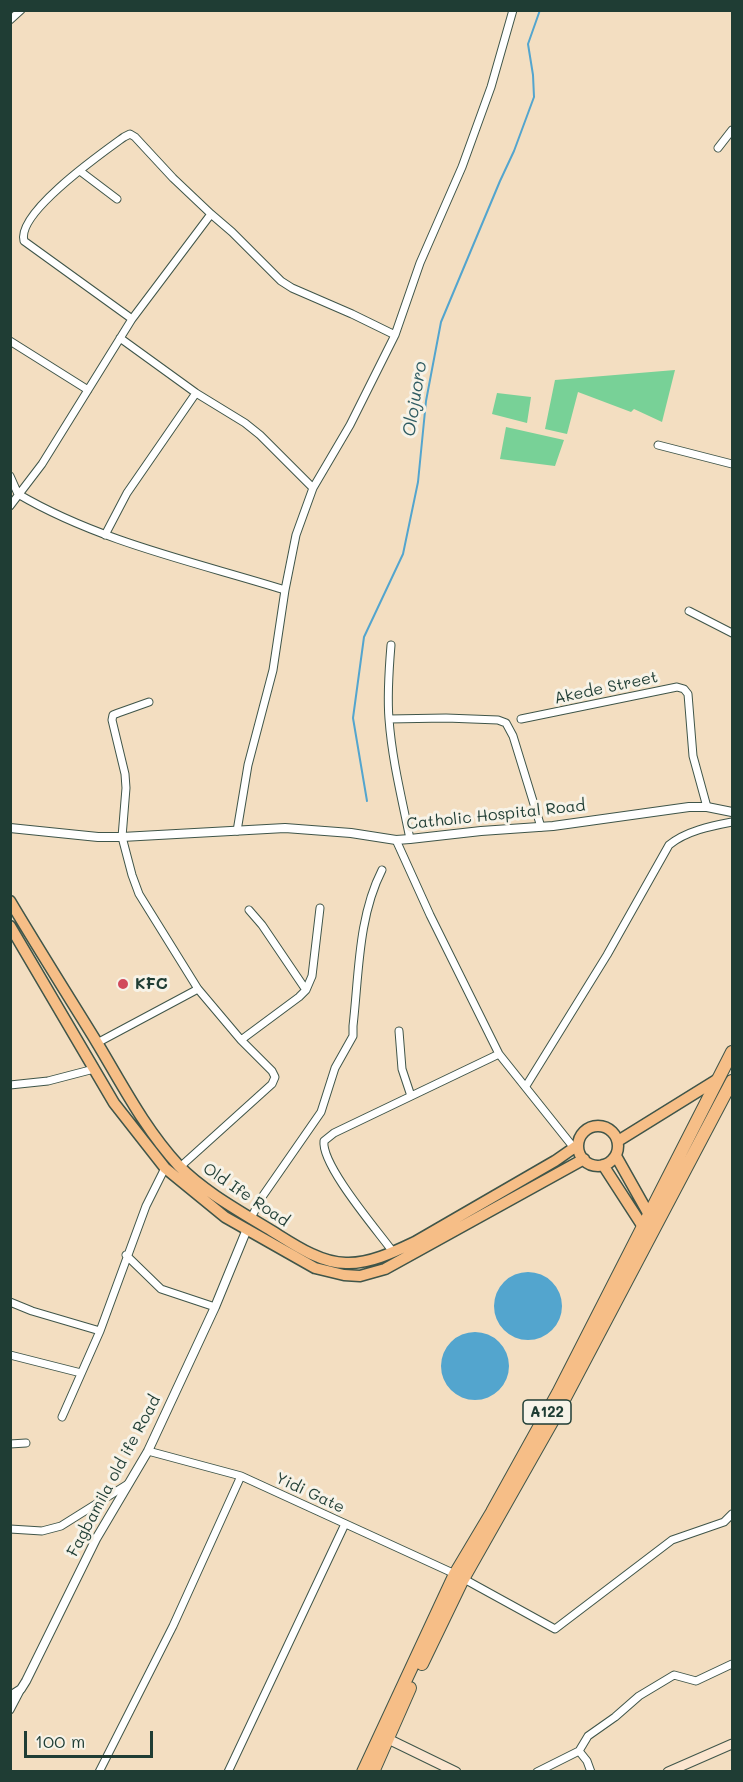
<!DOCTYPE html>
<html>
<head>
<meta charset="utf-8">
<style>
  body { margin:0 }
  #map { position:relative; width:743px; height:1782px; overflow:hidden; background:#f3dec1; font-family:Mali,sans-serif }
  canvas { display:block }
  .frame { position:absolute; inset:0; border:12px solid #1f3d34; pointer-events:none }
  .scale { position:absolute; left:24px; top:1731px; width:129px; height:27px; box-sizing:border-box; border:3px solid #1f3d34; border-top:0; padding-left:8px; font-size:18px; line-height:21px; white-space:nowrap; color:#1f3d34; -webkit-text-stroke:4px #f7f3e8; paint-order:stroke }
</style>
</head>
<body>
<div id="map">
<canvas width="743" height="1782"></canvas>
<div class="frame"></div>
<div class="scale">100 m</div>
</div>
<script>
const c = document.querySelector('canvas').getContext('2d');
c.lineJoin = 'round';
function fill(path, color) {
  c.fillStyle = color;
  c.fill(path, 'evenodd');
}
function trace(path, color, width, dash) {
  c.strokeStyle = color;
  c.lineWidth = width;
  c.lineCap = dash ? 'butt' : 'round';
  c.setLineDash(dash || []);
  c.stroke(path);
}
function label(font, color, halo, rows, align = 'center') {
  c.font = font + ' Mali,sans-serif';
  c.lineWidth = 6;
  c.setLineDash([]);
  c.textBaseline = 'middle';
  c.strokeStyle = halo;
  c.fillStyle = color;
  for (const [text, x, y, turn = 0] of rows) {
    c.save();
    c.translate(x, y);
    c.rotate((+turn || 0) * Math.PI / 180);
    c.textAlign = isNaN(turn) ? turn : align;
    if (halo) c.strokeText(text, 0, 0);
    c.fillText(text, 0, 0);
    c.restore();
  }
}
fill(new Path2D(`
  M 675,370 L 662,422 L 634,409 L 631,412 L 578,392 L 567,434 L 545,429 L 555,380 Z
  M 497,393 L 531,397 L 527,423 L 492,414 Z
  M 506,427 L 564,440 L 555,466 L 500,459 Z`), '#78d197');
fill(new Path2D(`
  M494 1306a34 34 0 1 1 68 0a34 34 0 1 1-68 0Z
  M441 1366a34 34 0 1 1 68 0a34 34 0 1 1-68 0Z`), '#53a5ce');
trace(new Path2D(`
  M 367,801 L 353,718 L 364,637 L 403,554 L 418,482 L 426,401 L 441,322 L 500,181 L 514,151 L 534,97 L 533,75 L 528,44 L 540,10`), '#53a5ce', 2);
const minor = new Path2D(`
  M 10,20 L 21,10
  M 718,148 L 732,130
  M 80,171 L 117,199
  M 132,319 L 24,241 C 16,213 102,153 124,137 L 130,134 L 135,137 L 173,178 L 211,214 L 232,232 L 281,281 L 292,288 L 352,314 L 395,335
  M 120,338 L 196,393 L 245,423 L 260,435 L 313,488
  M 10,341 L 88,390
  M 658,445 L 732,464
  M 10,476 L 18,494 C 100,542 195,562 285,590
  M 10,506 L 42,464 L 132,319 L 211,214
  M 105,535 L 127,493 L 196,393
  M 689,611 L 732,633
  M 391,645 C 389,669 387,694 389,719 C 392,760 402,799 410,839
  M 149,702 L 118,713 L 113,715 L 112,720 L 125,774 L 126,788 L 122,837 L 132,875 L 139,894 L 198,989 L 241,1040 L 272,1071 L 275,1077 L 272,1084 L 180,1167
  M 389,719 L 446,718 L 498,720 L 506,723 L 513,736 L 541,827
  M 521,719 L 677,687 L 684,689 L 688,694 L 693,756 L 707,807
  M 237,831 L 248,765 L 273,670 L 285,590 L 296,535 L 313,488 L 350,425 L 395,335 L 420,263 L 462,167 L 491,87 L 513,10
  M 396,840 L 430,915 L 499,1054 L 574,1148
  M 249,910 L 262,925 L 306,990
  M 399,1031 L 402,1069 L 411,1096
  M 241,1040 L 299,997 L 306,990 L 312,976 L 320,908
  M 97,1043 L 198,989
  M 10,1085 L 48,1081 L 94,1069
  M 526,1086 L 607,955 L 669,845 C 686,831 711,826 732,822
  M 251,1218 L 262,1197 L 321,1112 L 335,1068 L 353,1036 L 353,1026 C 359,974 358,917 382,870
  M 393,1252 C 377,1230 321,1165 324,1141 L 334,1133 L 499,1054
  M 126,1255 L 161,1289 L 215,1307
  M 10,1302 L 32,1311 L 100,1331
  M 10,1355 L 81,1373
  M 62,1417 L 100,1331 L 146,1206 L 165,1168
  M 10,1444 L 26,1443
  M 148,1451 L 241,1476 L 455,1574 L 555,1629 L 672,1540 L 724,1522 L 732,1514
  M 10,1529 L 42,1531 L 61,1526 L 128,1484
  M 10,1710 L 21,1689
  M 99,1772 L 173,1626 L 241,1476
  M 228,1772 L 345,1524
  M 537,1772 L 579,1751
  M 591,1772 L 587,1761 L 579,1751 L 588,1736 L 615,1717 L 639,1696 L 674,1675 L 696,1681 L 732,1664`);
const tertiary = new Path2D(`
  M 10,828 L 98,837 L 122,837 L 285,828 L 351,833 L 396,840 L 410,839 L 481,831 L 553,826 L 689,807 L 707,807 L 732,812
  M 10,1696 L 21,1689 L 26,1681 L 96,1539 L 148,1451 L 215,1307 L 247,1229`);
const secondary = new Path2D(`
  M 382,1736 L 456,1772
  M 668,1772 L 732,1744`);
const primary = new Path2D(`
  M 10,901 C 38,948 67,994 96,1041 C 122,1084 144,1128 179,1166 C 203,1191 241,1212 272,1231 C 293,1244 320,1263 346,1263 C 369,1264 394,1252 415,1242 L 555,1161 L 578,1145
  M 10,926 L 114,1103 L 165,1168 L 225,1217 L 315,1268 L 344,1275 L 360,1276 L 385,1269 L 584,1159
  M578 1146a20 20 0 1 1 40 0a20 20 0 1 1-40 0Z
  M 618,1141 L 718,1079
  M 616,1156 L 652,1220
  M 603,1165 L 647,1233`);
const trunk = new Path2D(`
  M 422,1664 L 463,1579 L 557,1413 L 732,1081
  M 363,1772 L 455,1574 L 492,1512 L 558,1393 L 732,1052
  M 373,1772 L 410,1688`);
trace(minor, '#3f5549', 9);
trace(tertiary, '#3f5549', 10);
trace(secondary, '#3f5549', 11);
trace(primary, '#3f5549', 13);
trace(trunk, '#3f5549', 14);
trace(minor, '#fff', 7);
trace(tertiary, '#fff', 8);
trace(secondary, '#fbe5cf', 9);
trace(primary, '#f6be87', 10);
trace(trunk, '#f6be87', 12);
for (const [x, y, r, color] of [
  [123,984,6,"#d1495b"]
]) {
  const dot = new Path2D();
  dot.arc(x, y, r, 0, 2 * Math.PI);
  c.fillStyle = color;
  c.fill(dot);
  trace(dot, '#f7f3e8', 2);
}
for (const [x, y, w] of [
  [547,1412,48]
]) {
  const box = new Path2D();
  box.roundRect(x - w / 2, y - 12, w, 24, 4.5);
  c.fillStyle = '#f7f3e8';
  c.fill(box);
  trace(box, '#1f3d34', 1.5);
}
label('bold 15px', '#1f3d34', null, [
  ["A122",547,1412]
]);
label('16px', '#1f3d34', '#f7f3e8', [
  ["Akede Street",606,688,-12],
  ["Catholic Hospital Road",496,815,-6],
  ["Old Ife Road",246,1195,34],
  ["Fagbamila old ife Road",114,1476,-62],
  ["Yidi Gate",310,1493,25]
]);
label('bold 16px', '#1f3d34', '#f7f3e8', [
  ["KFC",135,984]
], 'left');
label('italic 18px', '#2f5c62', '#f7f3e8', [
  ["Olojuoro",415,399,-81]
]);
</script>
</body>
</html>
